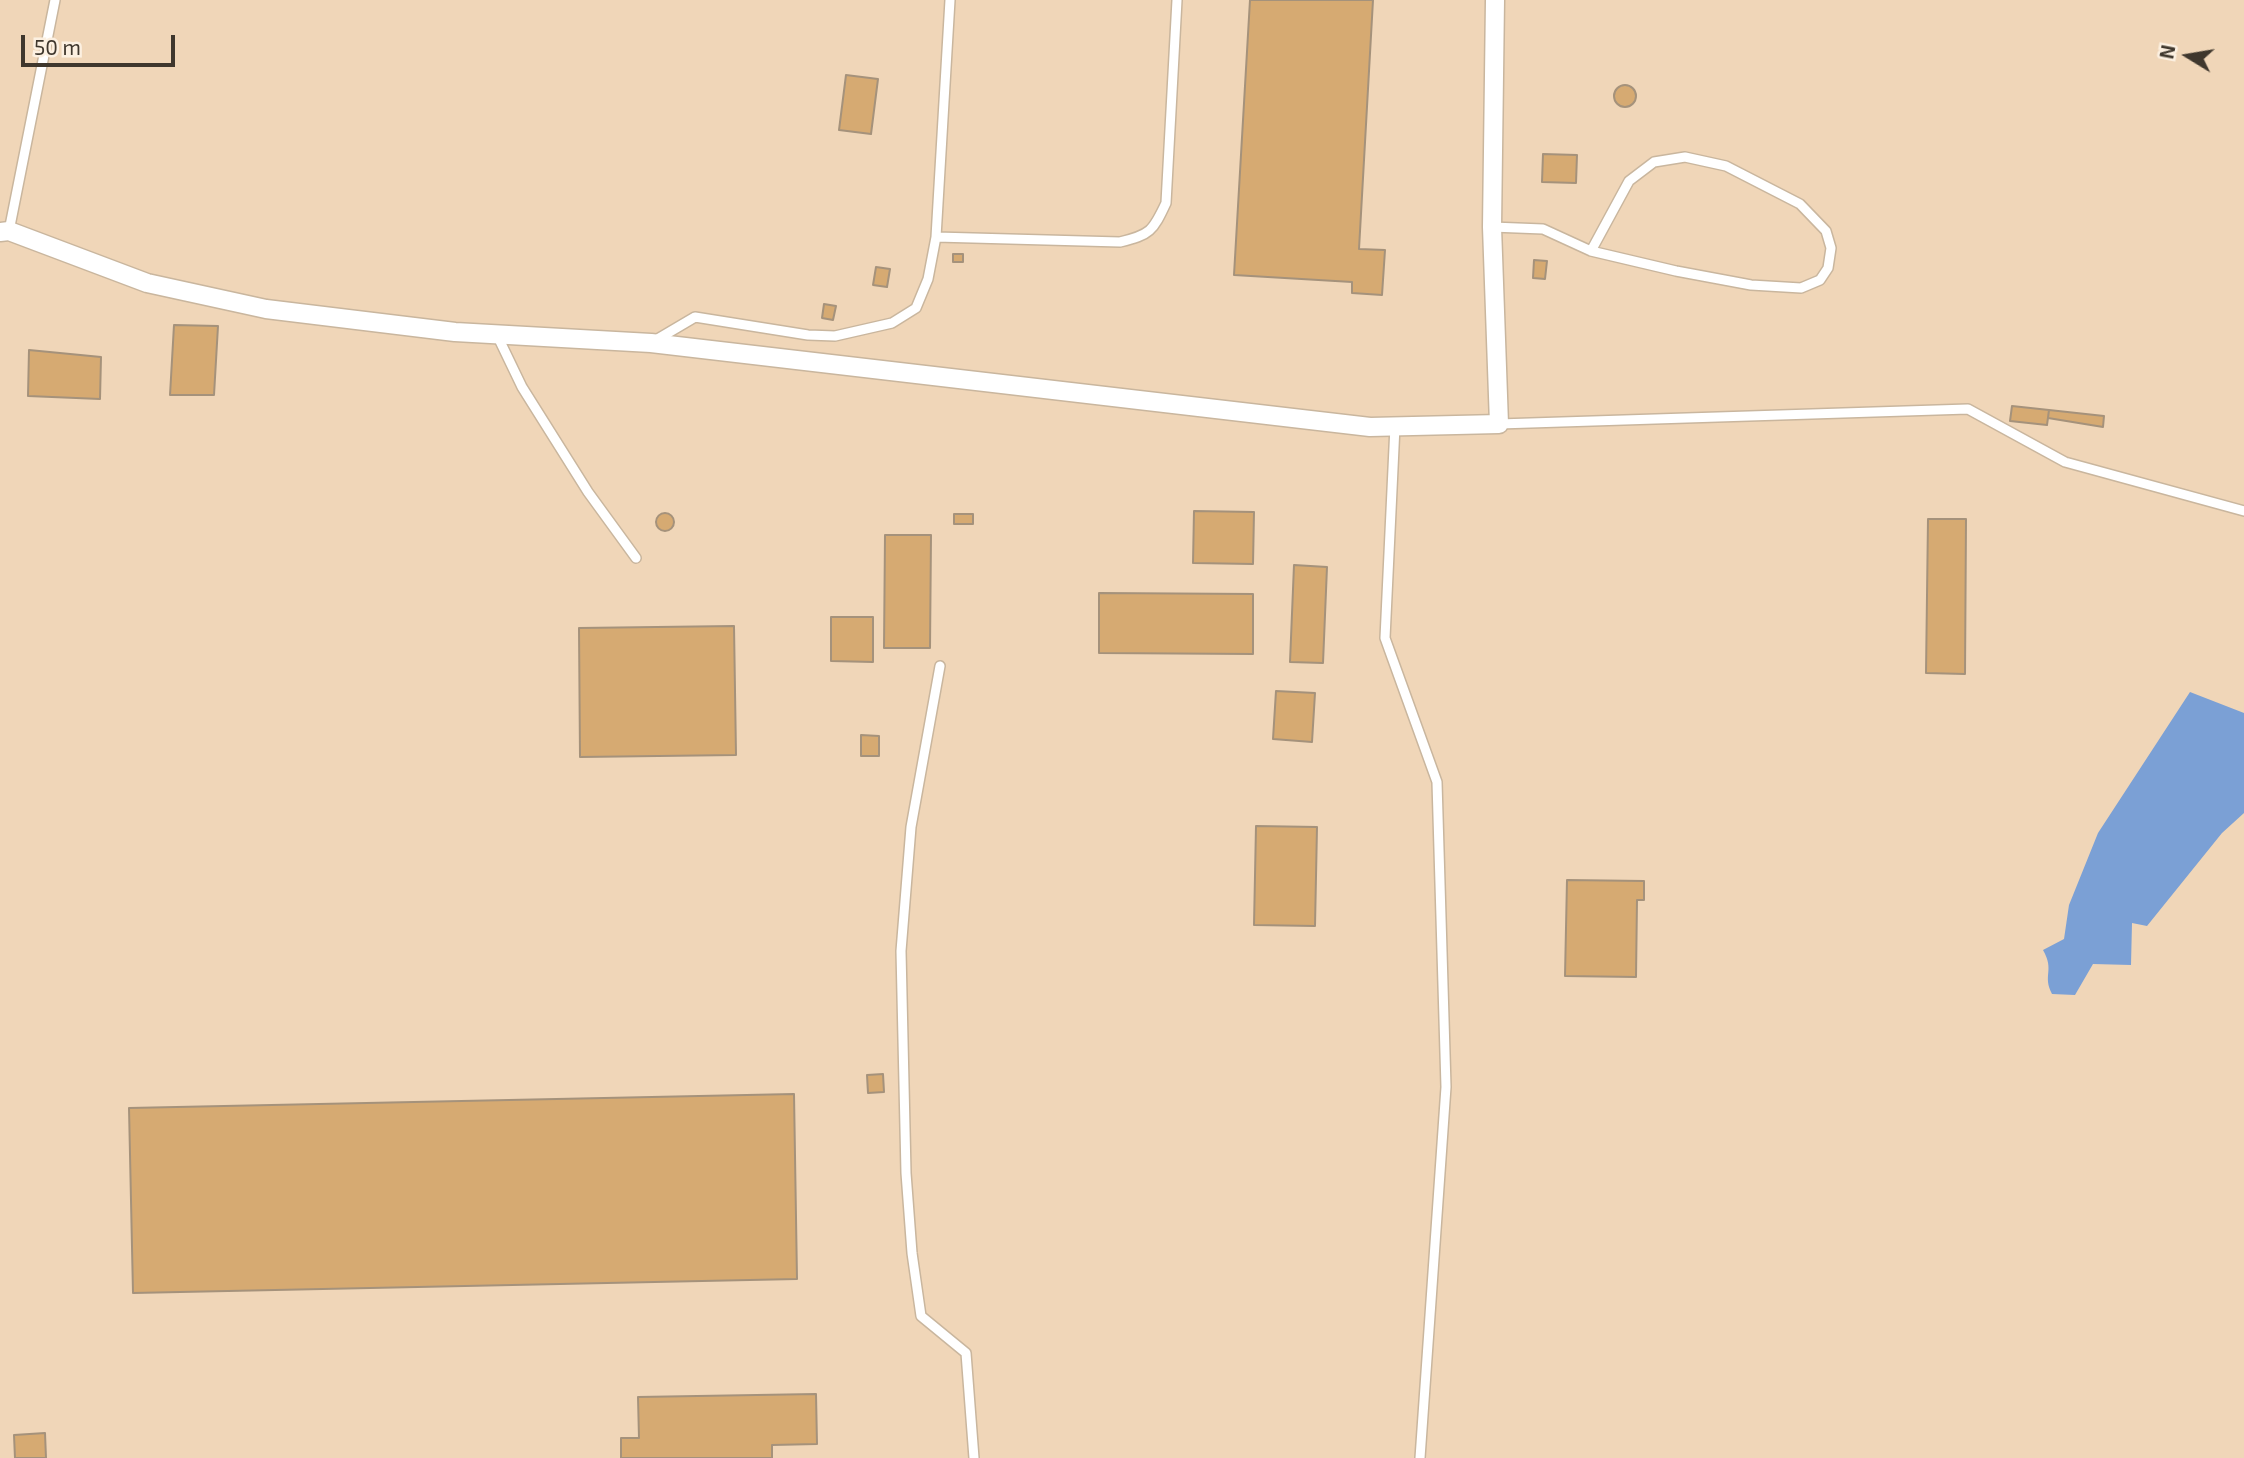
<!DOCTYPE html>
<html>
<head>
<meta charset="utf-8">
<style>
  body { margin:0 }
  #map { position:relative; width:2244px; height:1458px; overflow:hidden; background:#f6e1c9; font-family:"Exo 2",sans-serif }
  canvas { display:block }
  .north { position:absolute; left:2153px; top:21px; width:70px; height:70px; -webkit-text-stroke:5px #fcf0e1; paint-order:stroke; rotate:281deg; font-size:19px; font-weight:700; line-height:28px; text-align:center; color:#3f372d }
  .north::after { content:''; display:block; margin:auto; width:24px; height:32px; background:#3f372d; clip-path:polygon(50% 0,100% 100%,50% 72%,0 100%) }
  .scale { position:absolute; left:21px; top:35px; width:154px; height:32px; box-sizing:border-box; border:4px solid #3f372d; border-top:0; padding-left:9px; font-size:21px; line-height:24px; white-space:nowrap; color:#3f372d; -webkit-text-stroke:5px #fcf0e1; paint-order:stroke }
</style>
</head>
<body>
<div id="map">
<canvas width="2244" height="1458"></canvas>
<div class="north">N</div>
<div class="scale">50 m</div>
</div>
<script>
const c = document.querySelector('canvas').getContext('2d');
c.lineJoin = 'round';
function fill(path, color) {
  c.fillStyle = color;
  c.fill(path, 'evenodd');
}
function trace(path, color, width, dash) {
  c.strokeStyle = color;
  c.lineWidth = width;
  c.lineCap = dash ? 'butt' : 'round';
  c.setLineDash(dash || []);
  c.stroke(path);
}
fill(new Path2D(`
  M 0,0 L 2244,0 L 2244,1458 L 0,1458 Z`), '#f0d6b8');
fill(new Path2D(`
  M 2190,692 L 2244,713 L 2244,813 L 2222,833 L 2147,926 L 2132,923 L 2131,965 L 2093,964 L 2075,995 L 2052,994 C 2042,975 2055,971 2043,950 L 2064,939 L 2069,905 L 2098,833 Z`), '#7ba0d5');
const building = new Path2D(`
  M 1250,0 L 1373,0 L 1359,249 L 1385,250 L 1382,295 L 1352,293 L 1352,282 L 1234,275 Z
  M 846,75 L 878,79 L 871,134 L 839,130 Z
  M1614 96a11 11 0 1 1 22 0a11 11 0 1 1-22 0Z
  M 1543,154 L 1577,155 L 1576,183 L 1542,182 Z
  M 953,254 L 963,254 L 963,262 L 953,262 Z
  M 1534,260 L 1547,261 L 1545,279 L 1533,278 Z
  M 876,267 L 890,269 L 887,287 L 873,285 Z
  M 824,304 L 836,306 L 833,320 L 822,318 Z
  M 174,325 L 218,326 L 214,395 L 170,395 Z
  M 29,350 L 101,357 L 100,399 L 28,396 Z
  M 2012,406 L 2049,410 L 2047,425 L 2010,421 Z
  M 2049,410 L 2104,416 L 2103,427 L 2048,418 Z
  M 1194,511 L 1254,512 L 1253,564 L 1193,563 Z
  M656 522a9 9 0 1 1 18 0a9 9 0 1 1-18 0Z
  M 954,514 L 973,514 L 973,524 L 954,524 Z
  M 1928,519 L 1966,519 L 1965,674 L 1926,673 Z
  M 885,535 L 931,535 L 930,648 L 884,648 Z
  M 1294,565 L 1327,567 L 1323,663 L 1290,662 Z
  M 1099,593 L 1253,594 L 1253,654 L 1099,653 Z
  M 831,617 L 873,617 L 873,662 L 831,661 Z
  M 734,626 L 736,755 L 580,757 L 579,628 Z
  M 1276,691 L 1315,693 L 1312,742 L 1273,739 Z
  M 861,735 L 879,736 L 879,756 L 861,756 Z
  M 1256,826 L 1317,827 L 1315,926 L 1254,925 Z
  M 1567,880 L 1644,881 L 1644,900 L 1637,900 L 1636,977 L 1565,976 Z
  M 883,1074 L 884,1092 L 868,1093 L 867,1075 Z
  M 794,1094 L 797,1279 L 133,1293 L 129,1108 Z
  M 816,1394 L 817,1444 L 772,1445 L 772,1458 L 621,1458 L 621,1438 L 639,1438 L 638,1397 Z
  M 45,1433 L 46,1458 L 15,1458 L 14,1435 Z`);
fill(building, '#d6aa72');
trace(building, '#a5927b', 2);
const lane = new Path2D(`
  M 1492,227 L 1543,229 L 1591,251 L 1676,271 L 1751,285 L 1801,288 L 1820,280 L 1828,268 L 1831,248 L 1826,231 L 1800,204 L 1726,166 L 1685,157 L 1654,162 L 1629,181 L 1591,251
  M 9,231 L 55,0
  M 936,237 L 1120,242 C 1150,235 1153,231 1166,203 L 1177,0
  M 497,335 L 522,387 L 588,492 L 636,558
  M 656,340 L 695,317 L 808,335 L 835,336 L 892,323 L 916,308 L 928,279 L 936,237 L 950,0
  M 1499,424 L 1968,409 L 2065,462 L 2244,511
  M 1395,426 L 1385,638 L 1437,782 L 1446,1087 L 1420,1458
  M 940,666 L 911,827 L 901,951 L 906,1173 L 912,1253 L 921,1316 L 966,1353 L 974,1458`);
const street = new Path2D(`
  M 0,232 L 9,231 L 147,283 L 266,309 L 455,332 L 651,343 L 1370,427 L 1499,424 L 1492,227 L 1495,0`);
trace(lane, '#c9b69e', 12);
trace(street, '#c9b69e', 21);
trace(lane, '#fff', 9);
trace(street, '#fff', 18);
</script>
</body>
</html>
